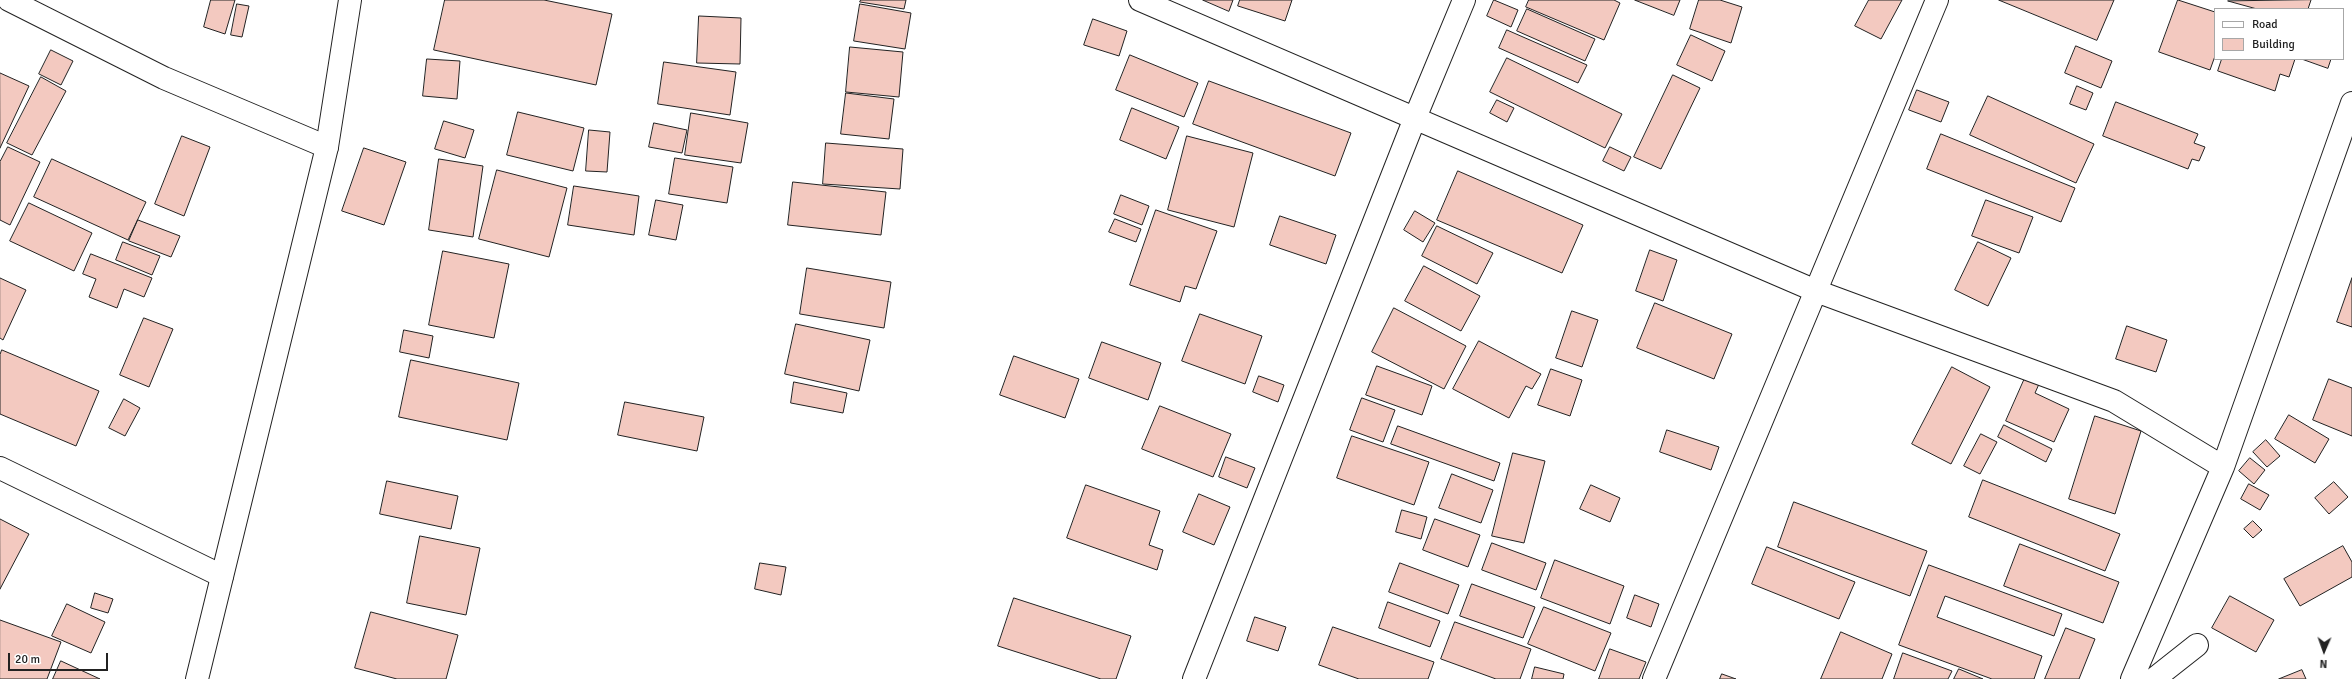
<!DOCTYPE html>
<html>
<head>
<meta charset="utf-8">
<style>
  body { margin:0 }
  #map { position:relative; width:2352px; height:679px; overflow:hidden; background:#fff; font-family:Signika,sans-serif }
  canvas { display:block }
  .legend { position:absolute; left:2214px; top:8px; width:130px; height:52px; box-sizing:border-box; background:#fff; border:1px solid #a7a7a7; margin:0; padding:5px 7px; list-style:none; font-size:12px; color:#222 }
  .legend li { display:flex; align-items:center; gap:8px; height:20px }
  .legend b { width:20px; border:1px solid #a7a7a7 }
  .north { position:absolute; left:2304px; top:631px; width:40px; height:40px; -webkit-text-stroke:3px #fff; paint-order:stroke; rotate:182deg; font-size:11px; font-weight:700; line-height:16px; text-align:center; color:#222 }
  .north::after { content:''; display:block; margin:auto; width:14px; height:18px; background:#222; clip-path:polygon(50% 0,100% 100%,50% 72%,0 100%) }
  .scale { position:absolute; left:8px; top:653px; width:100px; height:18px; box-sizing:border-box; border:2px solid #222; border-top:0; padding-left:5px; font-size:12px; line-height:14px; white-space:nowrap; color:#222; -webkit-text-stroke:3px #fff; paint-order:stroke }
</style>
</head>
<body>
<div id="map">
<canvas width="2352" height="679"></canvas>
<ul class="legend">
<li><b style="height:5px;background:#fff"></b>Road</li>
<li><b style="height:11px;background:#f3c9c0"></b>Building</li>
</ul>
<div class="north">N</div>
<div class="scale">20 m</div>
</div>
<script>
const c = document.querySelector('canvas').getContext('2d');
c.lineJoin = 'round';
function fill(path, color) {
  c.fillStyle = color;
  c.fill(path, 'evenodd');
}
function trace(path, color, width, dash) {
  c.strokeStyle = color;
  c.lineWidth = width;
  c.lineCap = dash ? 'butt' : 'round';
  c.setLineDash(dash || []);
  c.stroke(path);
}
const building = new Path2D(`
  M 211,0 L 235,0 L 225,34 L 204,27 Z
  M 445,0 L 544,0 L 612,14 L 596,85 L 434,50 Z
  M 861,0 L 906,0 L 904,9 L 860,2 Z
  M 1203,0 L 1233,0 L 1229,11 Z
  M 1240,0 L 1292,0 L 1285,21 L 1238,6 Z
  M 1494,0 L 1518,10 L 1511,27 L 1487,16 Z
  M 1529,0 L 1614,0 L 1620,3 L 1604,40 L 1526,7 Z
  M 1635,0 L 1680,0 L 1674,15 Z
  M 1699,0 L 1720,0 L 1742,7 L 1731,43 L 1690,29 Z
  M 1869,0 L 1902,0 L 1881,39 L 1855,26 Z
  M 1999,0 L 2114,0 L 2097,40 Z
  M 2178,0 L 2215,12 L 2215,56 L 2210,70 L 2159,52 Z
  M 2311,0 L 2308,9 L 2257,9 L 2228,1 Z
  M 237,4 L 249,6 L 242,37 L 231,35 Z
  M 860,4 L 911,13 L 905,49 L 854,41 Z
  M 1527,9 L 1595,39 L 1585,61 L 1517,31 Z
  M 699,16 L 741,18 L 740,64 L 697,63 Z
  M 1093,19 L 1127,31 L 1119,56 L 1084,45 Z
  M 1507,30 L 1587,65 L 1578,83 L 1499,48 Z
  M 1691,35 L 1725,51 L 1712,81 L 1677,65 Z
  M 2076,46 L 2112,61 L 2101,88 L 2065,73 Z
  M 850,47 L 903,52 L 899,97 L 846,92 Z
  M 51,50 L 73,61 L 61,85 L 39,74 Z
  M 1130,55 L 1198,83 L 1184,117 L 1116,90 Z
  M 1507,58 L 1622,114 L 1605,148 L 1490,92 Z
  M 427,59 L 460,61 L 457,99 L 423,96 Z
  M 2222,59 L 2295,59 L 2289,77 L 2280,74 L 2275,91 L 2218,71 Z
  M 2302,59 L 2331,59 L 2328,68 Z
  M 664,62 L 736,72 L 730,115 L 658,104 Z
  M 0,73 L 29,86 L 0,148 Z
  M 1673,75 L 1700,88 L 1661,169 L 1634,157 Z
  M 41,77 L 66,91 L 32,155 L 7,143 Z
  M 1209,81 L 1351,133 L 1335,176 L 1193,124 Z
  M 2077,86 L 2093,93 L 2086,110 L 2070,104 Z
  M 1917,90 L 1949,102 L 1941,122 L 1909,110 Z
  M 846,93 L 894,99 L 889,139 L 841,134 Z
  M 1988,96 L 2094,144 L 2076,183 L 1970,135 Z
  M 1497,100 L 1514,108 L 1507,122 L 1490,113 Z
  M 2116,102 L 2198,134 L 2194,143 L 2205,147 L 2199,161 L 2192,159 L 2188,169 L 2103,136 Z
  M 1132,108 L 1179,127 L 1166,159 L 1120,140 Z
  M 518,112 L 584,128 L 573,171 L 507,155 Z
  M 691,113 L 748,123 L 741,163 L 685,155 Z
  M 444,121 L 474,130 L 465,158 L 435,149 Z
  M 654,123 L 687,130 L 682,153 L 649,147 Z
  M 589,130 L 610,132 L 607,172 L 586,171 Z
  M 1941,134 L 2075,188 L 2061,222 L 1927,169 Z
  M 182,136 L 210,147 L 184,216 L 155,204 Z
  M 1187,136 L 1253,153 L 1234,227 L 1168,210 Z
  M 826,143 L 903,149 L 900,189 L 823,184 Z
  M 8,147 L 40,162 L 10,225 L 0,220 L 0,162 Z
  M 1610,147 L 1631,157 L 1624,171 L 1603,161 Z
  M 364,148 L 406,162 L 384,225 L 342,211 Z
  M 675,158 L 733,167 L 727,203 L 669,194 Z
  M 52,159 L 146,202 L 128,240 L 34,197 Z
  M 439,159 L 483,166 L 473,237 L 429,230 Z
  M 497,170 L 567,188 L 549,257 L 479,239 Z
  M 1458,171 L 1583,225 L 1562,273 L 1437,220 Z
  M 793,182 L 886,192 L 881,235 L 788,225 Z
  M 574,186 L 639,196 L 634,235 L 568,225 Z
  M 1121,195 L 1149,206 L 1142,225 L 1114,214 Z
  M 656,200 L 683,205 L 676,240 L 649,235 Z
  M 1986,200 L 2033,217 L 2019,253 L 1972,236 Z
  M 29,203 L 92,233 L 74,271 L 10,241 Z
  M 1156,210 L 1217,231 L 1196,289 L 1185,286 L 1180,302 L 1130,285 Z
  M 1415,211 L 1435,223 L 1423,242 L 1404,230 Z
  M 1280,216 L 1336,235 L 1326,264 L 1270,245 Z
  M 1115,219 L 1141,229 L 1136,242 L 1109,232 Z
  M 138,220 L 180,236 L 171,257 L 129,241 Z
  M 1437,226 L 1493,253 L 1477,284 L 1422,256 Z
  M 123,242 L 160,256 L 152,275 L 116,260 Z
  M 1978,242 L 2011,258 L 1988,306 L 1955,290 Z
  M 1650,250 L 1677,260 L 1663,301 L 1636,291 Z
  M 443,251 L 509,264 L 494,338 L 429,325 Z
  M 91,254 L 152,278 L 144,297 L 124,289 L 117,308 L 89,297 L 96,279 L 83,274 Z
  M 1424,266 L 1480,296 L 1461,331 L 1405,301 Z
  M 807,268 L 891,282 L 884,328 L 800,314 Z
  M 0,278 L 26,290 L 3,340 L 0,338 Z
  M 2352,278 L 2352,327 L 2337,322 Z
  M 1655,303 L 1732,334 L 1714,379 L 1637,348 Z
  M 1394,308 L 1466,346 L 1444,389 L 1372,352 Z
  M 1572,311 L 1598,320 L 1582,367 L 1556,358 Z
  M 1200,314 L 1262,336 L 1245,384 L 1182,361 Z
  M 144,318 L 173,329 L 149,387 L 120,375 Z
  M 796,324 L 870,340 L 859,391 L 785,374 Z
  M 2127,326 L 2167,340 L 2156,372 L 2116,359 Z
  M 404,330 L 433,336 L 429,358 L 400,352 Z
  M 1479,341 L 1541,374 L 1532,389 L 1526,386 L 1509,418 L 1453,389 Z
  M 1102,342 L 1161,363 L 1148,400 L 1089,378 Z
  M 2,350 L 99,391 L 76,446 L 0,414 L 0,355 Z
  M 1014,356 L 1079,379 L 1065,418 L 1000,395 Z
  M 411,360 L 519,383 L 507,440 L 399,417 Z
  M 1377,366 L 1432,386 L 1422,415 L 1366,395 Z
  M 1952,367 L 1990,387 L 1951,464 L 1912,444 Z
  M 1551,369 L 1582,380 L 1570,416 L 1538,405 Z
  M 1259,376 L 1284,385 L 1278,402 L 1253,392 Z
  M 2025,378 L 2039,384 L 2035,393 L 2069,409 L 2054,442 L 2006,421 Z
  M 2329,379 L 2352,388 L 2352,436 L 2313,420 Z
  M 794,382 L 847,393 L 843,413 L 791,403 Z
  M 1362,398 L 1395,410 L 1383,442 L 1350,430 Z
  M 124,399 L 140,408 L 125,436 L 109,428 Z
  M 625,402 L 704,417 L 697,451 L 618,435 Z
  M 1160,406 L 1231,434 L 1213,477 L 1142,449 Z
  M 2289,415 L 2329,439 L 2315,463 L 2275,439 Z
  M 2095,416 L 2141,431 L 2115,514 L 2069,499 Z
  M 2004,425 L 2052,449 L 2046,462 L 1998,437 Z
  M 1398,426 L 1500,463 L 1494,481 L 1391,444 Z
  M 1667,430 L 1719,447 L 1711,470 L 1660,452 Z
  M 1981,434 L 1997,442 L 1980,474 L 1964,466 Z
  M 1352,436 L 1429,462 L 1414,505 L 1337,478 Z
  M 2266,440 L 2280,456 L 2267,467 L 2253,452 Z
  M 1513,453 L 1545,461 L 1524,543 L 1492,536 Z
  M 1226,457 L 1255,468 L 1247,488 L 1219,477 Z
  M 2250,458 L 2265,470 L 2254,484 L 2239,471 Z
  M 1452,474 L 1493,490 L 1481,523 L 1439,508 Z
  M 1983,480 L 2120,534 L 2105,571 L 1969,517 Z
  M 387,481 L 458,496 L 451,529 L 380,514 Z
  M 2334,482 L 2348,497 L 2329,514 L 2315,498 Z
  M 2249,484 L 2269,495 L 2260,510 L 2241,499 Z
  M 1086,485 L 1160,511 L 1149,545 L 1163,550 L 1157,570 L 1067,538 Z
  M 1591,485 L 1620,498 L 1610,522 L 1580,509 Z
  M 1199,494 L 1230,507 L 1214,545 L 1183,532 Z
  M 1794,502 L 1927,551 L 1910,596 L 1778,547 Z
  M 1402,510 L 1427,517 L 1421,539 L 1396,532 Z
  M 0,519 L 29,534 L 0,589 Z
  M 1435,519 L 1480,535 L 1468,567 L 1423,550 Z
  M 2253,521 L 2262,530 L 2253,538 L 2244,529 Z
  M 420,536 L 480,548 L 466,615 L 407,603 Z
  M 1492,543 L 1546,563 L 1536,590 L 1482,570 Z
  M 2020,544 L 2119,582 L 2103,623 L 2004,586 Z
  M 2343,546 L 2352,562 L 2352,577 L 2300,606 L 2284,579 Z
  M 1767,547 L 1855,582 L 1839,619 L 1752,584 Z
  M 1555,560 L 1624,586 L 1610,624 L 1541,598 Z
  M 760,563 L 786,567 L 781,595 L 755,589 Z
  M 1400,563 L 1459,585 L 1448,614 L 1389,592 Z
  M 1929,565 L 2062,614 L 2054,636 L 1945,596 L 1937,617 L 2042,656 L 2034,679 L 1992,679 L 1899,645 Z
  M 1472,584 L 1535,607 L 1523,638 L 1460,616 Z
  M 95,593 L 113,599 L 108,613 L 91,608 Z
  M 1635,595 L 1659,604 L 1651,627 L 1627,618 Z
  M 2230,596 L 2274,620 L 2256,652 L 2212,628 Z
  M 1014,598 L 1131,636 L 1116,679 L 1101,679 L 998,646 Z
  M 1388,602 L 1440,621 L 1430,647 L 1379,628 Z
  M 67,604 L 105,622 L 91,653 L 52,636 Z
  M 1544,607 L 1611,633 L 1595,671 L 1528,644 Z
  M 371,612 L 458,635 L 446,679 L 397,679 L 355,668 Z
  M 1255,617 L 1286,627 L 1278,651 L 1247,641 Z
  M 0,620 L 61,642 L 47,679 L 0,679 Z
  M 1455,622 L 1531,649 L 1520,679 L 1496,679 L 1441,659 Z
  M 1333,627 L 1434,662 L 1428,679 L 1359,679 L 1319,665 Z
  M 2066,628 L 2095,639 L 2079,679 L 2045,679 Z
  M 1841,632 L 1892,654 L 1882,679 L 1821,679 Z
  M 1610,649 L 1646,662 L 1639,679 L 1599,679 Z
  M 1903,653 L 1952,671 L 1948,679 L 1894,679 Z
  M 61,661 L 100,679 L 53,679 Z
  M 1535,667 L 1564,674 L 1563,679 L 1532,679 Z
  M 1959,669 L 1983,679 L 1954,679 Z
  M 2302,670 L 2306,679 L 2279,679 Z
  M 1722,674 L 1736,679 L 1720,679 Z`);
fill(building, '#f3c9c0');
trace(building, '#222', 1);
const street = new Path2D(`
  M 9,0 L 164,78 L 327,147
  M 1140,0 L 1816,291 L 2114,401 L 2223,467
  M 0,468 L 222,576
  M 1194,679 L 1415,118 L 1464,0
  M 1654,679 L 1937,0
  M 2132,679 L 2223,467 L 2352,103
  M 2154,679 L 2197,645`);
const secondary = new Path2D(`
  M 197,679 L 327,147 L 350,0`);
trace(street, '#222', 24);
trace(secondary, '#222', 24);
trace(street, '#fff', 22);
trace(secondary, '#fff', 22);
</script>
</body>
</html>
